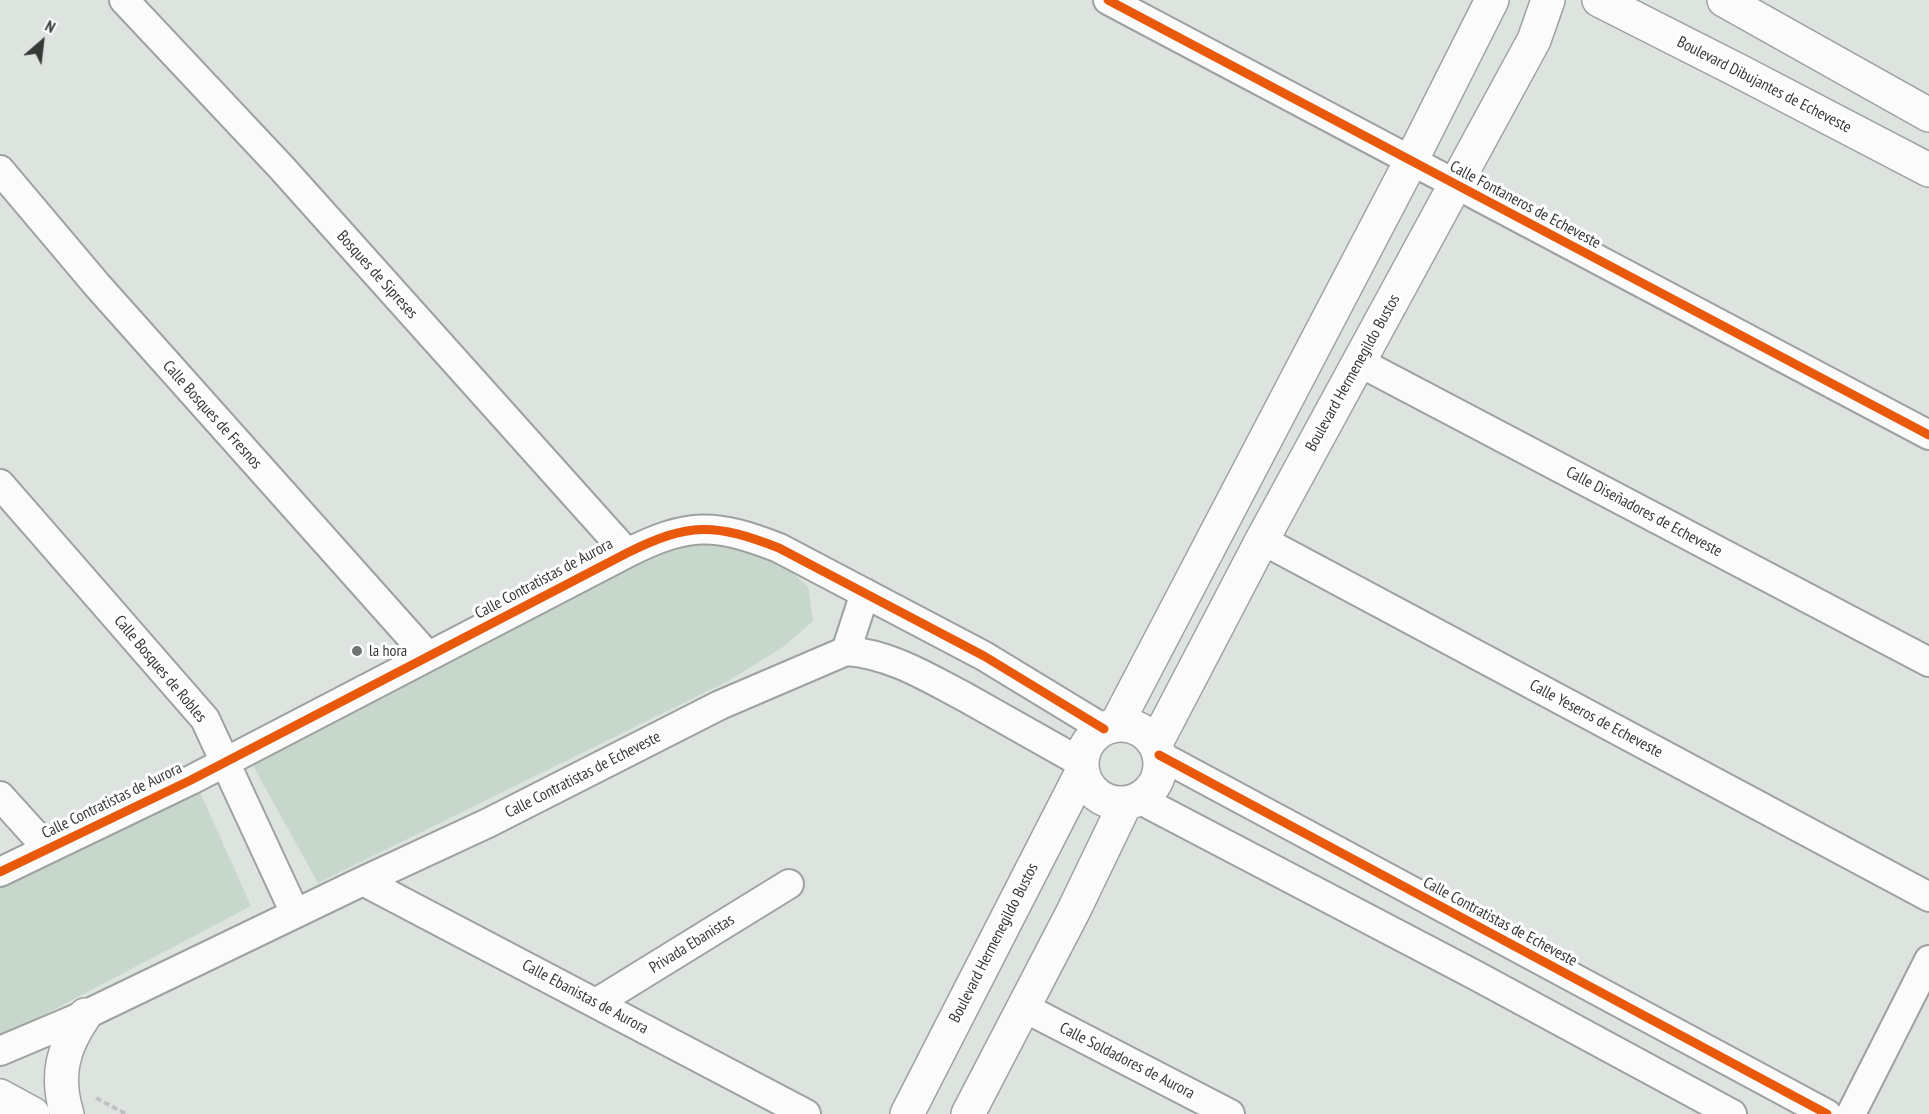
<!DOCTYPE html>
<html>
<head>
<meta charset="utf-8">
<style>
  body { margin:0 }
  #map { position:relative; width:1929px; height:1114px; overflow:hidden; background:#dde3df; font-family:"PT Sans Narrow",sans-serif }
  canvas { display:block }
  .north { position:absolute; left:12px; top:12px; width:60px; height:60px; -webkit-text-stroke:4px #fff; paint-order:stroke; rotate:28deg; font-size:16px; font-weight:700; line-height:24px; text-align:center; color:#363a37 }
  .north::after { content:''; display:block; margin:auto; width:21px; height:27px; background:#363a37; clip-path:polygon(50% 0,100% 100%,50% 72%,0 100%) }
</style>
</head>
<body>
<div id="map">
<canvas width="1929" height="1114"></canvas>
<div class="north">N</div>
</div>
<script>
const c = document.querySelector('canvas').getContext('2d');
c.lineJoin = 'round';
function fill(path, color) {
  c.fillStyle = color;
  c.fill(path, 'evenodd');
}
function trace(path, color, width, dash) {
  c.strokeStyle = color;
  c.lineWidth = width;
  c.lineCap = dash ? 'butt' : 'round';
  c.setLineDash(dash || []);
  c.stroke(path);
}
function label(font, color, halo, rows, align = 'center') {
  c.font = font + ' "PT Sans Narrow",sans-serif';
  c.lineWidth = 6;
  c.setLineDash([]);
  c.textBaseline = 'middle';
  c.strokeStyle = halo;
  c.fillStyle = color;
  for (const [text, x, y, turn = 0] of rows) {
    c.save();
    c.translate(x, y);
    c.rotate((+turn || 0) * Math.PI / 180);
    c.textAlign = isNaN(turn) ? turn : align;
    if (halo) c.strokeText(text, 0, 0);
    c.fillText(text, 0, 0);
    c.restore();
  }
}
fill(new Path2D(`
  M 695,538 L 752,551 L 785,566 L 808,587 L 813,621 L 783,647 L 728,681 L 318,883 L 247,755 L 548,602 Z
  M 196,783 L 251,906 L 0,1038 L 0,882 Z`), '#c7d7cb');
const minor = new Path2D(`
  M 124,0 L 281,167 L 627,553
  M 1108,0 L 1929,435
  M 0,170 L 97,285 L 428,656
  M 1359,362 L 1929,662
  M 0,484 L 205,719 L 295,913
  M 1262,540 L 1929,897
  M 846,651 L 865,593
  M 1159,755 L 1827,1114
  M 0,796 L 47,848
  M 1139,799 L 1475,975 L 1732,1114
  M 0,872 L 191,780 L 627,553 C 689,522 715,523 779,548 L 984,656 L 1104,729
  M 363,881 L 806,1114
  M 596,1003 L 789,884
  M 1023,1007 L 1230,1114
  M 0,1051 L 85,1015 L 363,881 L 488,823 L 720,705 L 846,651 C 890,654 927,677 965,697 C 1004,719 1043,741 1082,763
  M 1851,1114 L 1929,960`);
const tertiary = new Path2D(`
  M 1599,0 L 1741,72 L 1929,170
  M 1724,0 L 1929,115
  M 1116,725 L 1411,161 L 1492,0
  M1082 764a39 39 0 1 1 78 0a39 39 0 1 1-78 0Z
  M 1155,745 L 1262,540 L 1534,40 L 1548,0
  M 0,1096 L 33,1114
  M 67,1114 C 55,1075 63,1047 85,1015
  M 907,1114 L 1082,772
  M 968,1114 L 1073,912 L 1125,804`);
trace(minor, '#9da29f', 32);
trace(tertiary, '#9da29f', 36);
trace(new Path2D(`
  M 96,1098 L 126,1114`), '#c1c3c1', 4, [6, 3]);
trace(minor, '#fafbfa', 28);
trace(tertiary, '#fafbfa', 33);
trace(new Path2D(`
  M 1108,0 L 1929,435
  M 1159,755 L 1827,1114
  M 0,872 L 191,780 L 627,553 C 689,522 715,523 779,548 L 984,656 L 1104,729`), '#e8590c', 9);
for (const [x, y, r, color] of [
  [357,651,6,"#707572"]
]) {
  const dot = new Path2D();
  dot.arc(x, y, r, 0, 2 * Math.PI);
  c.fillStyle = color;
  c.fill(dot);
  trace(dot, '#fff', 2);
}
label('16px', '#363a37', '#fff', [
  ["Boulevard Dibujantes de Echeveste",1764,85,27],
  ["Calle Fontaneros de Echeveste",1525,205,28],
  ["Bosques de Sipreses",377,275,48],
  ["Boulevard Hermenegildo Bustos",1353,373,-61],
  ["Calle Bosques de Fresnos",212,415,48],
  ["Calle Diseñadores de Echeveste",1644,512,28],
  ["Calle Contratistas de Aurora",544,579,-28],
  ["Calle Bosques de Robles",160,669,50],
  ["Calle Yeseros de Echeveste",1596,719,28],
  ["Calle Contratistas de Echeveste",583,775,-27],
  ["Calle Contratistas de Aurora",112,801,-26],
  ["Calle Contratistas de Echeveste",1500,922,28],
  ["Boulevard Hermenegildo Bustos",994,943,-63],
  ["Privada Ebanistas",692,944,-32],
  ["Calle Ebanistas de Aurora",585,997,28],
  ["Calle Soldadores de Aurora",1127,1061,27]
]);
label('16px', '#363a37', '#fff', [
  ["la hora",369,651]
], 'left');
</script>
</body>
</html>
